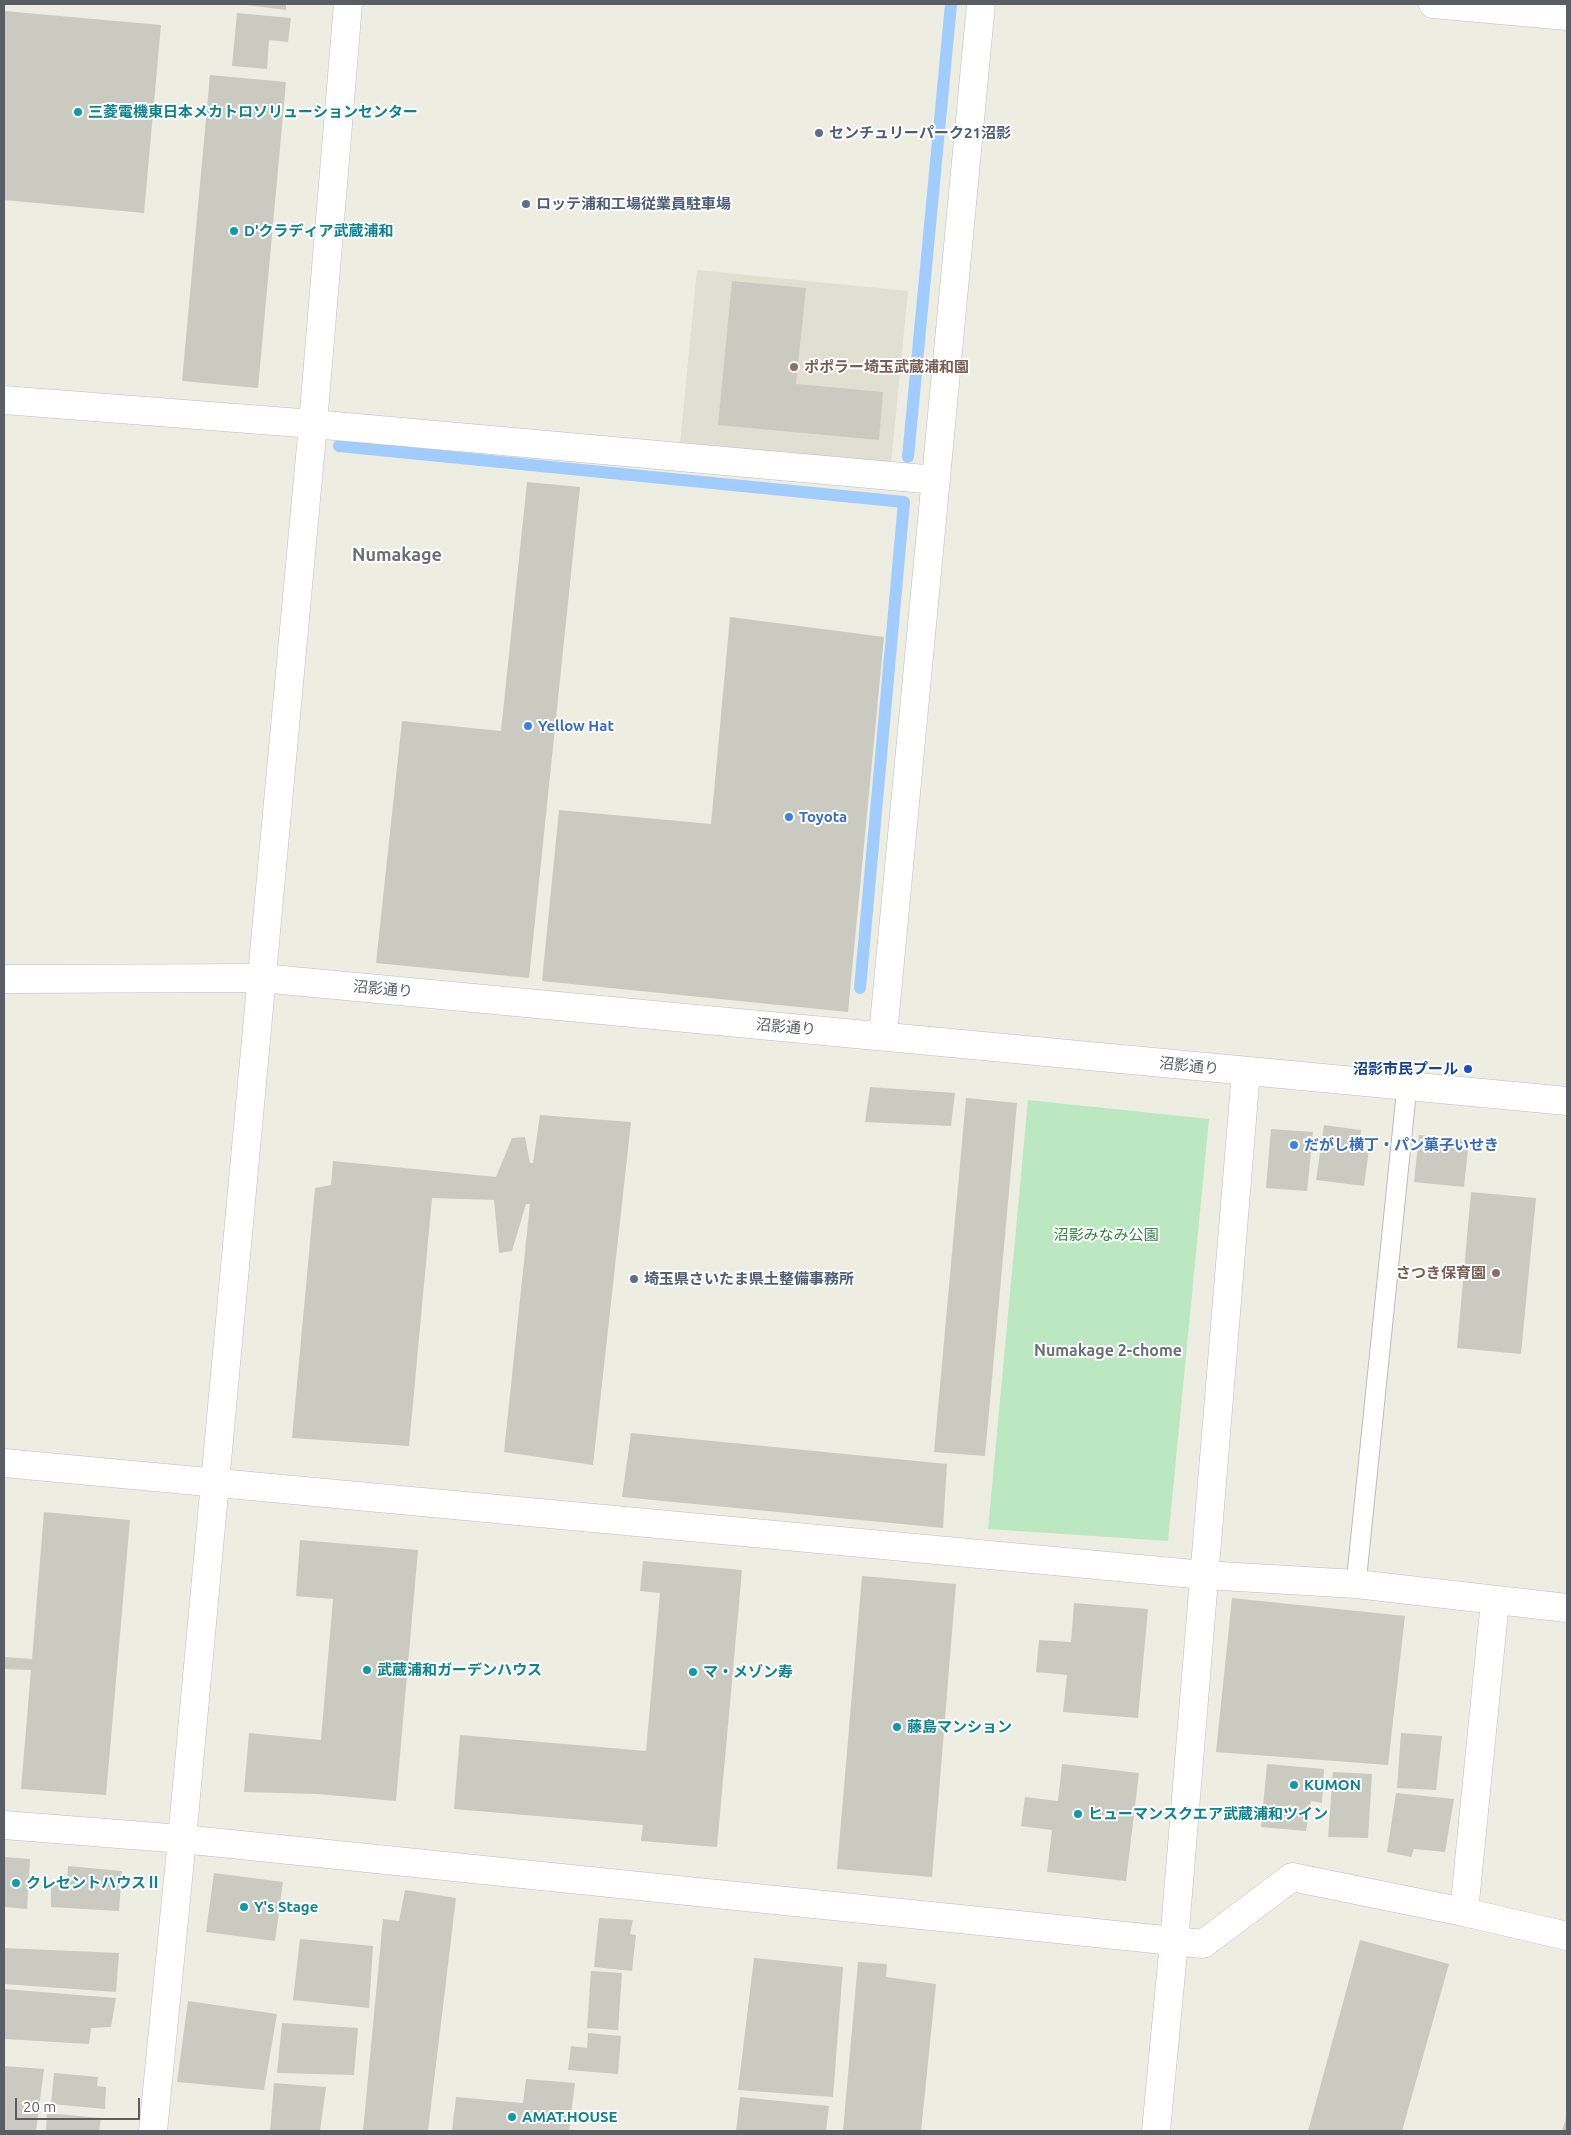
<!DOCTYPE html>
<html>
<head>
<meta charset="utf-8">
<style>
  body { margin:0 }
  #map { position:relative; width:1571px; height:2135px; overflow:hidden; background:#eeede2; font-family:Ubuntu,sans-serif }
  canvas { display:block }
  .frame { position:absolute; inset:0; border:5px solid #5a5d64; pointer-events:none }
  .scale { position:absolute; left:15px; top:2098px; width:125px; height:22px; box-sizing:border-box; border:2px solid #5a5d64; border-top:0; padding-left:6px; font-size:15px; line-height:18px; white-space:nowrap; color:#5a5d64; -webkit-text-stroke:4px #fff; paint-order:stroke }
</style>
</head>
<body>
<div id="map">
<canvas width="1571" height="2135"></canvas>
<div class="frame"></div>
<div class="scale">20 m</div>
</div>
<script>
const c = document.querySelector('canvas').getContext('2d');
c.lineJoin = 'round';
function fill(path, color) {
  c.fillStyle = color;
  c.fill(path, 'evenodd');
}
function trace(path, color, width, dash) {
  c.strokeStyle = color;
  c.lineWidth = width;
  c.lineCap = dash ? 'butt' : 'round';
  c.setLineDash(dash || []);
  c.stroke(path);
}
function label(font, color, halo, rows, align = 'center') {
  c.font = font + ' Ubuntu,"Noto Sans JP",sans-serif';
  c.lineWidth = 4;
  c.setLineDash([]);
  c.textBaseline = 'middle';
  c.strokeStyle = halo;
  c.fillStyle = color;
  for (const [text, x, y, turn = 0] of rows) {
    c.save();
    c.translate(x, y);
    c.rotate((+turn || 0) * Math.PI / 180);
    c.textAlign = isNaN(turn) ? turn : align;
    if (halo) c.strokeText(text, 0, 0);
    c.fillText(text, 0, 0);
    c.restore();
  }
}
fill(new Path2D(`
  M 697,270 L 908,291 L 891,464 L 680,444 Z`), '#e0dfd2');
fill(new Path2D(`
  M 1028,1100 L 1209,1119 L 1168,1541 L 988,1529 Z`), '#bce8c1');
trace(new Path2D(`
  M 339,446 L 904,502 L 860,988
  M 908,457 L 951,4`), '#a1ccff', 12);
fill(new Path2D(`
  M 238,4 L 286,4 L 286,10 Z
  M 4,11 L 161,25 L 144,213 L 4,200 Z
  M 237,13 L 291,18 L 288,42 L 269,40 L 267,69 L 232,66 Z
  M 210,75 L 286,82 L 258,388 L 182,381 Z
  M 732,281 L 806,288 L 796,384 L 883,392 L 879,440 L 718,425 Z
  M 527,482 L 580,487 L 529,978 L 376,963 L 402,721 L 501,731 Z
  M 730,617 L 884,637 L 848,1012 L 542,981 L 559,810 L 711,824 Z
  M 870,1087 L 955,1093 L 951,1126 L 865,1122 Z
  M 966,1098 L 1017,1103 L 985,1456 L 934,1452 Z
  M 540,1115 L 631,1122 L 593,1465 L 504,1452 L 530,1204 L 526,1204 L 512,1251 L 499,1253 L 494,1200 L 432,1198 L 409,1446 L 292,1438 L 315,1188 L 331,1185 L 333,1161 L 496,1177 L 512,1138 L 525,1137 L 530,1163 L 533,1163 Z
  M 1324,1125 L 1361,1130 L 1359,1148 L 1369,1149 L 1364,1186 L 1316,1180 Z
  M 1271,1129 L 1313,1132 L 1307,1191 L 1266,1188 Z
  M 1419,1135 L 1469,1140 L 1464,1187 L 1414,1182 Z
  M 1471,1192 L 1536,1198 L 1521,1354 L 1457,1348 Z
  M 631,1433 L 947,1464 L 943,1528 L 622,1497 Z
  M 44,1512 L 130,1520 L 106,1795 L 21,1789 L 31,1670 L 4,1669 L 4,1657 L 32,1659 Z
  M 300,1540 L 418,1550 L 396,1801 L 317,1794 L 244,1792 L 249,1733 L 321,1740 L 333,1599 L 296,1596 Z
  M 643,1561 L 742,1570 L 717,1847 L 641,1841 L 643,1825 L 454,1809 L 460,1735 L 646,1751 L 660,1593 L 640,1591 Z
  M 862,1576 L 956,1584 L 932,1877 L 837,1869 Z
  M 1232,1598 L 1405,1616 L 1388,1765 L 1216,1752 Z
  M 1074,1603 L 1148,1609 L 1138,1718 L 1063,1712 L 1067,1675 L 1036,1672 L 1039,1640 L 1071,1642 Z
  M 1401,1733 L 1442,1736 L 1436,1790 L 1397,1788 Z
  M 1062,1764 L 1139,1773 L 1126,1881 L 1047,1872 L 1052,1830 L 1021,1826 L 1025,1797 L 1058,1801 Z
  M 1267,1764 L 1324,1769 L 1322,1803 L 1311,1801 L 1306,1831 L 1261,1827 Z
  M 1333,1772 L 1372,1774 L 1368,1838 L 1328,1837 Z
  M 1396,1793 L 1454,1799 L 1445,1852 L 1414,1849 L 1411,1857 L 1387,1852 Z
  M 4,1857 L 30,1859 L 27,1909 L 4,1907 Z
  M 68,1866 L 122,1871 L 119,1911 L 51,1907 L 51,1886 L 67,1884 Z
  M 214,1873 L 283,1882 L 275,1941 L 206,1932 Z
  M 405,1890 L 456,1898 L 428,2131 L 363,2131 L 383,1919 L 399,1921 Z
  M 599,1918 L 633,1920 L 630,1934 L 636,1935 L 632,1971 L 594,1967 Z
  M 300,1939 L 373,1946 L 369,2008 L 293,2000 Z
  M 1360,1940 L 1449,1964 L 1402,2131 L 1308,2131 Z
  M 4,1948 L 119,1953 L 116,1992 L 4,1984 Z
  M 754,1958 L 843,1967 L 833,2097 L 738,2090 Z
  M 858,1962 L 887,1964 L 886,1977 L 936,1984 L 921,2131 L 843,2131 Z
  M 591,1971 L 622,1973 L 618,2030 L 587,2028 Z
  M 4,1989 L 116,1998 L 111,2027 L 91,2028 L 89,2044 L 4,2039 Z
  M 188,2001 L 277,2014 L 264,2090 L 177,2082 Z
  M 282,2023 L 358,2028 L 354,2075 L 277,2073 Z
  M 588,2033 L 621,2036 L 618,2074 L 568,2070 L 571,2046 L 587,2048 Z
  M 4,2066 L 44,2069 L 36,2131 L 4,2131 Z
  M 54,2073 L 98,2077 L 97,2086 L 106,2087 L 105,2109 L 51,2104 Z
  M 526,2079 L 575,2083 L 569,2131 L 452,2131 L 456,2097 L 523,2103 Z
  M 274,2083 L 326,2087 L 320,2131 L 270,2131 Z
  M 740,2097 L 829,2106 L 826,2131 L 736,2131 Z
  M 47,2113 L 101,2118 L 99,2131 L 46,2131 Z
  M 1567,2115 L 1567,2131 L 1562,2131 Z`), '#cbcac1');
const lane = new Path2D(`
  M 1356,1584 L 1407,1086`);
const street = new Path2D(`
  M 4,400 L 313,424 L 936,480
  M 4,979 L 261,978 L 1567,1101
  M 883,1035 L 981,4
  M 4,1463 L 1204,1575 L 1356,1584 L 1567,1608
  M 4,1825 L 182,1839 L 1203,1944 L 1292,1877 L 1464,1912 L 1567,1936
  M 1464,1912 L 1495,1601
  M 1156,2131 L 1174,1942 L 1246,1071`);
const secondary = new Path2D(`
  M 1433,4 L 1567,16
  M 153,2131 L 182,1839 L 313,424 L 348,4`);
trace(lane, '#babbc2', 21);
trace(street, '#babbc2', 29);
trace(secondary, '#babdc4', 29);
trace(lane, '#fff', 19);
trace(street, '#fff', 28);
trace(secondary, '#fff', 28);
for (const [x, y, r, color] of [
  [78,112,5,"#0f9aa8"],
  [819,133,5,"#5c6f8a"],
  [526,204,5,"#5c6f8a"],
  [234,231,5,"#0f9aa8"],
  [794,367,5,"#8d6e63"],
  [528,726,5,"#3f7fe0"],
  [789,817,5,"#3f7fe0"],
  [1468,1069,5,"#1a4fb4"],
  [1294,1145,5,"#3f7fe0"],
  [1496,1273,5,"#8d6e63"],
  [634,1279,5,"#5c6f8a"],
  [367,1670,5,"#0f9aa8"],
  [693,1672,5,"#0f9aa8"],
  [897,1727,5,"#0f9aa8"],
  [1294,1785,5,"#0f9aa8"],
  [1078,1814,5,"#0f9aa8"],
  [16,1883,5,"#0f9aa8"],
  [244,1907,5,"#0f9aa8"],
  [512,2117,5,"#0f9aa8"]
]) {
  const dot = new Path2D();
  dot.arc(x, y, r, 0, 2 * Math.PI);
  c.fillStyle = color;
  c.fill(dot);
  trace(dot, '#fff', 2);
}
label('bold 15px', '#0d838f', '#fff', [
  ["三菱電機東日本メカトロソリューションセンター",88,112],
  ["D'クラディア武蔵浦和",244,231],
  ["武蔵浦和ガーデンハウス",377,1670],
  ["マ・メゾン寿",703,1672],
  ["藤島マンション",907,1727],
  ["KUMON",1304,1785],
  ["ヒューマンスクエア武蔵浦和ツイン",1088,1814],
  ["クレセントハウスⅡ",26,1883],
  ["Y's Stage",254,1907],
  ["AMAT.HOUSE",522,2117]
], 'left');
label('bold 15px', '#4e5e75', '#fff', [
  ["センチュリーパーク21沼影",829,133],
  ["ロッテ浦和工場従業員駐車場",536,204],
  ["埼玉県さいたま県土整備事務所",644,1279]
], 'left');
label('bold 15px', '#785e54', '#fff', [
  ["ポポラー埼玉武蔵浦和園",804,367],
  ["さつき保育園",1486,1273,"right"]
], 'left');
label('bold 15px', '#366cbe', '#fff', [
  ["Yellow Hat",538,726],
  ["Toyota",799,817],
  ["だがし横丁・パン菓子いせき",1304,1145]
], 'left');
label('15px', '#5a5d64', '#fff', [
  ["沼影通り",383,989,5],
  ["沼影通り",786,1027,5],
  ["沼影通り",1189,1066,6]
]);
label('bold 15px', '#164399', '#fff', [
  ["沼影市民プール",1458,1069]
], 'right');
label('15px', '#2f863d', '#fff', [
  ["沼影みなみ公園",1106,1235]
]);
label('bold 16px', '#6b6f76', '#fff', [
  ["Numakage 2-chome",1108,1351]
]);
label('bold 18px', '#6b6f76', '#fff', [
  ["Numakage",397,555]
]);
</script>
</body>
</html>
